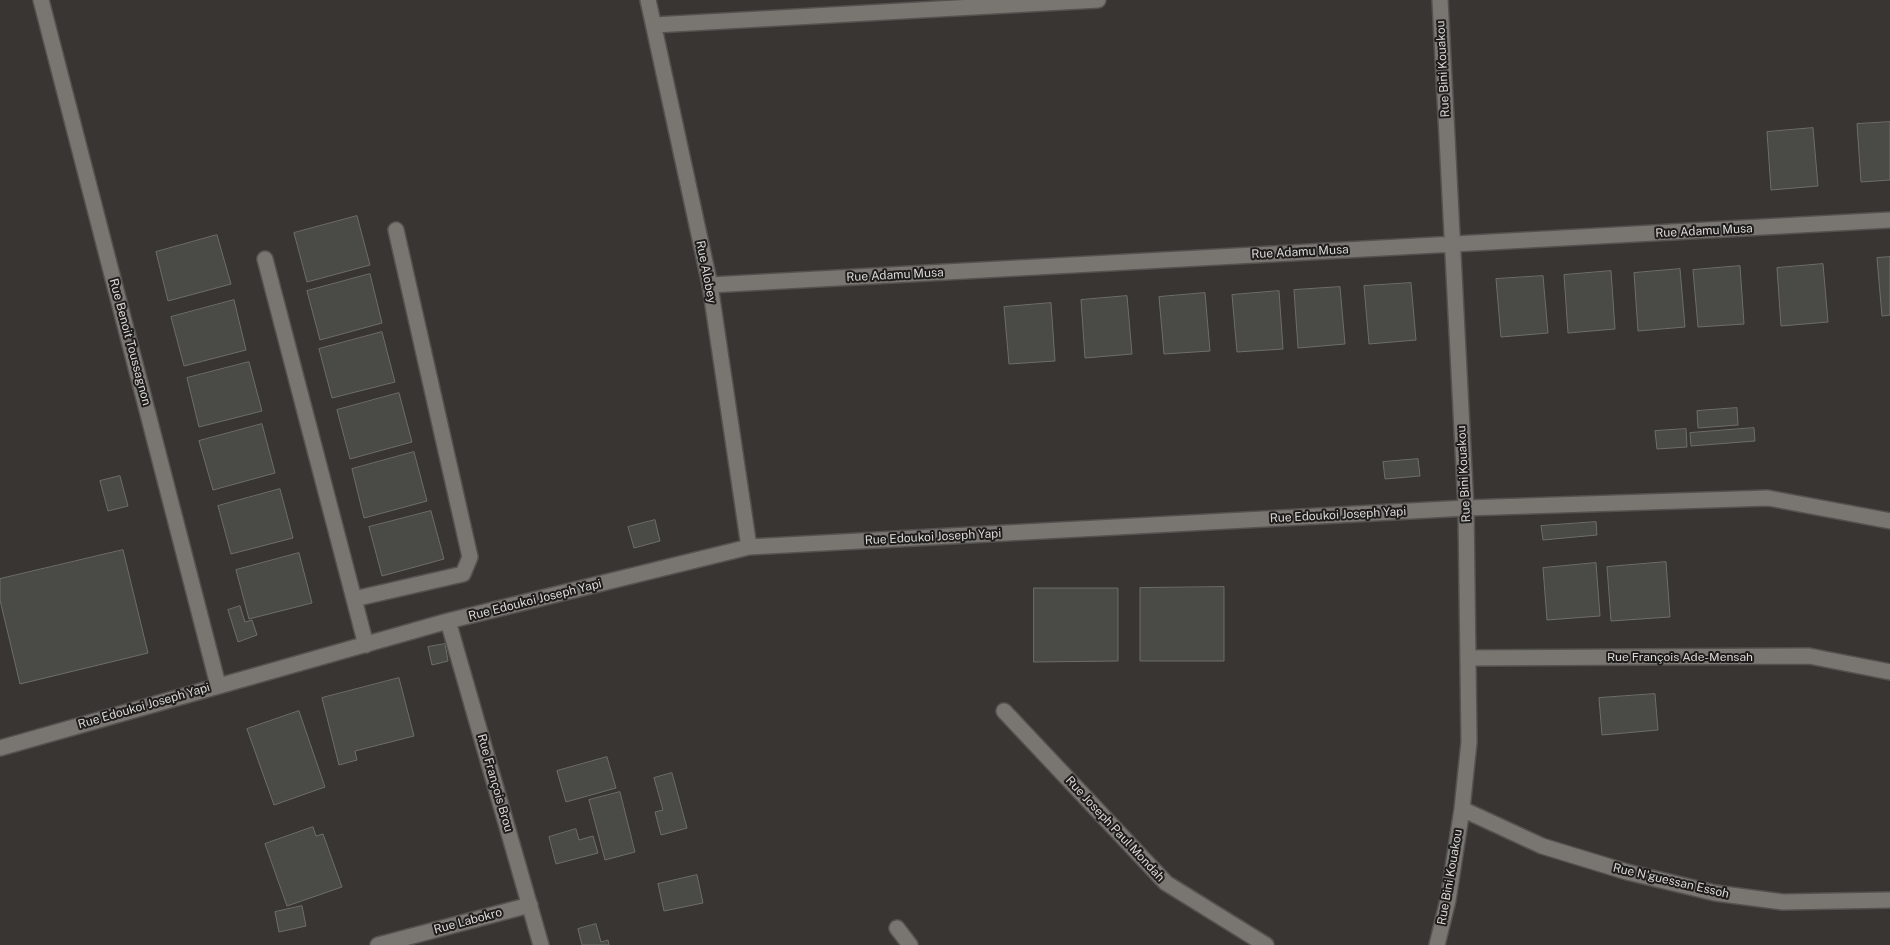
<!DOCTYPE html>
<html>
<head>
<meta charset="utf-8">
<style>
  body { margin:0 }
  canvas { display:block; background:#383532 }
</style>
</head>
<body>
<canvas width="1890" height="945"></canvas>
<script>
const c = document.querySelector('canvas').getContext('2d');
c.lineJoin = 'round';
function fill(path, color) {
  c.fillStyle = color;
  c.fill(path, 'evenodd');
}
function trace(path, color, width, dash) {
  c.strokeStyle = color;
  c.lineWidth = width;
  c.lineCap = dash ? 'butt' : 'round';
  c.setLineDash(dash || []);
  c.stroke(path);
}
function label(font, color, halo, rows, align = 'center') {
  c.font = font + ' "Public Sans",sans-serif';
  c.lineWidth = 4;
  c.setLineDash([]);
  c.textBaseline = 'middle';
  c.strokeStyle = halo;
  c.fillStyle = color;
  for (const [text, x, y, turn = 0] of rows) {
    c.save();
    c.translate(x, y);
    c.rotate((+turn || 0) * Math.PI / 180);
    c.textAlign = isNaN(turn) ? turn : align;
    if (halo) c.strokeText(text, 0, 0);
    c.fillText(text, 0, 0);
    c.restore();
  }
}
const building = new Path2D(`
  M 1890,122 L 1890,180 L 1861,182 L 1857,124 Z
  M 1813,128 L 1818,186 L 1771,190 L 1767,132 Z
  M 357,216 L 370,265 L 307,282 L 294,233 Z
  M 217,235 L 231,284 L 168,301 L 156,252 Z
  M 1890,257 L 1890,315 L 1882,316 L 1877,258 Z
  M 1823,264 L 1828,322 L 1781,326 L 1777,268 Z
  M 1740,266 L 1744,324 L 1698,327 L 1693,270 Z
  M 1680,269 L 1685,327 L 1638,331 L 1634,273 Z
  M 1611,271 L 1615,329 L 1568,333 L 1564,275 Z
  M 370,274 L 382,323 L 320,340 L 307,291 Z
  M 1543,276 L 1548,333 L 1501,337 L 1496,279 Z
  M 1411,283 L 1416,340 L 1369,344 L 1364,286 Z
  M 1340,287 L 1345,344 L 1298,348 L 1294,290 Z
  M 1279,291 L 1283,349 L 1237,352 L 1232,295 Z
  M 1205,293 L 1210,351 L 1164,354 L 1159,297 Z
  M 1127,296 L 1132,354 L 1085,358 L 1081,300 Z
  M 234,300 L 246,350 L 184,366 L 171,317 Z
  M 1051,303 L 1055,361 L 1009,364 L 1004,307 Z
  M 382,332 L 395,382 L 332,398 L 319,349 Z
  M 249,362 L 262,411 L 199,427 L 187,378 Z
  M 399,393 L 412,442 L 350,459 L 337,410 Z
  M 1737,408 L 1738,425 L 1698,428 L 1697,411 Z
  M 262,424 L 275,473 L 213,490 L 199,441 Z
  M 1754,428 L 1755,441 L 1691,446 L 1690,433 Z
  M 1686,429 L 1687,447 L 1657,449 L 1655,431 Z
  M 414,452 L 427,501 L 364,518 L 352,469 Z
  M 1418,459 L 1420,476 L 1385,479 L 1383,462 Z
  M 120,476 L 128,506 L 108,511 L 100,481 Z
  M 280,489 L 293,538 L 231,554 L 218,506 Z
  M 431,511 L 444,559 L 382,576 L 369,527 Z
  M 655,520 L 660,541 L 634,548 L 628,527 Z
  M 1596,522 L 1597,535 L 1543,540 L 1541,526 Z
  M 123,550 L 148,653 L 20,684 L 0,600 L 0,579 Z
  M 299,553 L 312,603 L 249,619 L 236,570 Z
  M 1666,562 L 1670,617 L 1611,621 L 1607,567 Z
  M 1596,563 L 1600,616 L 1547,620 L 1543,568 Z
  M 1224,587 L 1224,661 L 1140,661 L 1140,588 Z
  M 1034,588 L 1118,588 L 1118,661 L 1034,662 Z
  M 240,606 L 245,622 L 252,620 L 257,635 L 238,642 L 228,610 Z
  M 445,644 L 448,661 L 432,665 L 428,647 Z
  M 399,678 L 414,736 L 355,751 L 357,760 L 339,765 L 322,698 Z
  M 1655,694 L 1658,730 L 1602,735 L 1599,698 Z
  M 299,711 L 325,787 L 274,805 L 247,729 Z
  M 607,757 L 616,788 L 566,802 L 557,771 Z
  M 672,773 L 687,828 L 661,835 L 655,812 L 663,810 L 654,778 Z
  M 620,792 L 635,852 L 605,860 L 589,800 Z
  M 313,827 L 316,836 L 323,834 L 342,887 L 287,906 L 265,844 Z
  M 576,829 L 579,840 L 593,836 L 598,853 L 556,864 L 549,837 Z
  M 697,875 L 703,903 L 664,911 L 658,884 Z
  M 302,906 L 306,926 L 279,932 L 275,912 Z
  M 596,924 L 601,942 L 608,940 L 609,945 L 582,945 L 578,929 Z`);
fill(building, '#4a4a46');
trace(building, '#6d6d69', 1);
const street = new Path2D(`
  M 41,0 L 218,685
  M 648,0 L 710,285 L 749,547
  M 654,25 L 1098,0
  M 265,259 L 366,645
  M 710,285 L 1890,220
  M 354,599 L 463,574 L 470,557 L 396,230
  M 448,621 L 541,945
  M 1469,658 L 1809,656 L 1890,672
  M 1004,711 L 1166,883 L 1266,945
  M 0,748 L 448,621 L 749,547 L 1466,508 L 1768,498 L 1890,521
  M 1462,809 L 1542,846 L 1627,872 L 1715,893 L 1783,902 L 1890,900
  M 897,928 L 910,945
  M 378,945 L 530,905
  M 1437,945 L 1448,900 L 1462,809 L 1469,742 L 1466,508 L 1440,0`);
trace(street, '#54524f', 18);
trace(street, '#797672', 15);
label('12px', '#dbd9d7', '#1e1d1b', [
  ["Rue Bini Kouakou",1443,69,-93],
  ["Rue Adamu Musa",1704,231,-3],
  ["Rue Adamu Musa",1300,252,-3],
  ["Rue Alobey",706,272,79],
  ["Rue Adamu Musa",895,275,-3],
  ["Rue Benoit Toussagnon",130,342,75],
  ["Rue Bini Kouakou",1464,474,-93],
  ["Rue Edoukoi Joseph Yapi",1338,515,-3],
  ["Rue Edoukoi Joseph Yapi",933,537,-3],
  ["Rue Edoukoi Joseph Yapi",535,600,-14],
  ["Rue François Ade-Mensah",1680,657],
  ["Rue Edoukoi Joseph Yapi",144,706,-16],
  ["Rue François Brou",495,783,74],
  ["Rue Joseph Paul Mondah",1115,829,47],
  ["Rue Bini Kouakou",1450,877,-80],
  ["Rue N'guessan Essoh",1671,881,13],
  ["Rue Labokro",468,921,-15]
]);
</script>
</body>
</html>
